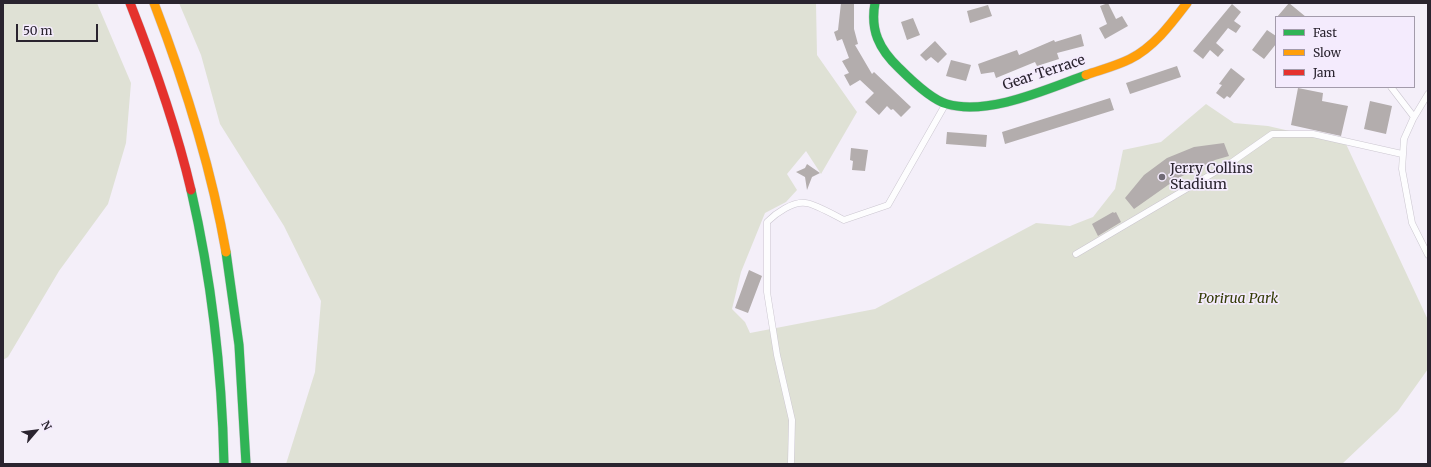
<!DOCTYPE html>
<html>
<head>
<meta charset="utf-8">
<style>
  body { margin:0 }
  #map { position:relative; width:1431px; height:467px; overflow:hidden; background:#f4eff9; font-family:Merriweather,serif }
  canvas { display:block }
  .frame { position:absolute; inset:0; border:4px solid #2a242f; pointer-events:none }
  .legend { position:absolute; left:1275px; top:16px; width:140px; height:72px; box-sizing:border-box; background:#f4ebfd; border:1px solid #a39bab; margin:0; padding:5px 7px; list-style:none; font-size:12px; color:#2a242f }
  .legend li { display:flex; align-items:center; gap:8px; height:20px }
  .legend b { width:20px; border:1px solid #a39bab }
  .north { position:absolute; left:16px; top:411px; width:40px; height:40px; -webkit-text-stroke:3px #f4ebfd; paint-order:stroke; rotate:62deg; font-size:11px; font-weight:700; line-height:16px; text-align:center; color:#2a242f }
  .north::after { content:''; display:block; margin:auto; width:14px; height:18px; background:#2a242f; clip-path:polygon(50% 0,100% 100%,50% 72%,0 100%) }
  .scale { position:absolute; left:16px; top:24px; width:82px; height:18px; box-sizing:border-box; border:2px solid #2a242f; border-top:0; padding-left:5px; font-size:12px; line-height:14px; white-space:nowrap; color:#2a242f; -webkit-text-stroke:3px #f4ebfd; paint-order:stroke }
</style>
</head>
<body>
<div id="map">
<canvas width="1431" height="467"></canvas>
<div class="frame"></div>
<ul class="legend">
<li><b style="height:5px;background:#30b455"></b>Fast</li>
<li><b style="height:5px;background:#ff9f0a"></b>Slow</li>
<li><b style="height:5px;background:#e5322d"></b>Jam</li>
</ul>
<div class="north">N</div>
<div class="scale">50 m</div>
</div>
<script>
const c = document.querySelector('canvas').getContext('2d');
c.lineJoin = 'round';
function fill(path, color) {
  c.fillStyle = color;
  c.fill(path, 'evenodd');
}
function trace(path, color, width, dash) {
  c.strokeStyle = color;
  c.lineWidth = width;
  c.lineCap = dash ? 'butt' : 'round';
  c.setLineDash(dash || []);
  c.stroke(path);
}
function label(font, color, halo, rows, align = 'center') {
  c.font = font + ' Merriweather,serif';
  c.lineWidth = 3.5;
  c.setLineDash([]);
  c.textBaseline = 'middle';
  c.strokeStyle = halo;
  c.fillStyle = color;
  for (const [text, x, y, turn = 0] of rows) {
    c.save();
    c.translate(x, y);
    c.rotate((+turn || 0) * Math.PI / 180);
    c.textAlign = isNaN(turn) ? turn : align;
    if (halo) c.strokeText(text, 0, 0);
    c.fillText(text, 0, 0);
    c.restore();
  }
}
fill(new Path2D(`
  M 3,3 L 97,3 L 131,83 L 126,143 L 108,204 L 59,271 L 8,357 L 3,360 Z
  M 179,3 L 816,3 L 817,55 L 857,112 L 821,174 L 806,151 L 787,174 L 797,190 L 786,202 L 765,213 L 741,272 L 732,309 L 745,322 L 750,333 L 875,309 L 1036,223 L 1070,226 L 1093,217 L 1115,189 L 1123,150 L 1161,142 L 1206,104 L 1234,123 L 1268,126 L 1346,144 L 1428,320 L 1428,369 L 1398,411 L 1342,464 L 286,464 L 315,372 L 321,301 L 284,226 L 220,124 L 201,55 Z`), '#dfe1d5');
fill(new Path2D(`
  M 841,3 L 854,3 L 854,29 L 858,44 L 855,45 L 872,74 L 874,72 L 911,107 L 901,117 L 893,109 L 891,110 L 887,106 L 879,115 L 865,102 L 874,93 L 860,80 L 850,86 L 844,75 L 849,73 L 842,61 L 849,58 L 842,39 L 837,41 L 834,32 L 838,30 Z
  M 1108,3 L 1116,19 L 1122,16 L 1128,26 L 1105,39 L 1099,28 L 1107,24 L 1100,6 Z
  M 1289,3 L 1306,17 L 1277,17 Z
  M 1232,4 L 1241,12 L 1234,21 L 1241,26 L 1236,33 L 1228,28 L 1216,43 L 1224,50 L 1218,57 L 1210,50 L 1203,59 L 1193,51 Z
  M 988,5 L 992,16 L 970,23 L 967,11 Z
  M 913,18 L 920,35 L 907,40 L 901,22 Z
  M 1267,30 L 1276,36 L 1276,44 L 1264,59 L 1252,50 Z
  M 1081,34 L 1084,46 L 1057,53 L 1059,59 L 1037,66 L 1035,62 L 996,78 L 994,72 L 981,74 L 978,64 L 1017,50 L 1019,55 L 1054,40 L 1055,42 Z
  M 935,41 L 947,54 L 938,63 L 931,57 L 926,61 L 920,55 Z
  M 951,60 L 971,65 L 966,81 L 946,76 Z
  M 1177,66 L 1181,77 L 1130,94 L 1126,83 Z
  M 1231,68 L 1245,79 L 1230,98 L 1227,96 L 1224,99 L 1216,93 L 1222,85 L 1219,84 Z
  M 1298,88 L 1323,93 L 1322,101 L 1348,106 L 1341,136 L 1291,125 Z
  M 1110,98 L 1114,110 L 1005,144 L 1002,132 Z
  M 1370,101 L 1392,106 L 1386,134 L 1364,129 Z
  M 947,132 L 987,135 L 986,147 L 946,144 Z
  M 1224,143 L 1229,156 L 1215,160 L 1178,178 L 1134,209 L 1125,198 L 1144,175 L 1167,158 L 1194,147 Z
  M 851,148 L 868,150 L 865,171 L 852,170 L 853,161 L 850,160 Z
  M 807,164 L 820,173 L 812,177 L 807,190 L 805,177 L 796,172 L 805,168 Z
  M 1113,212 L 1114,213 L 1116,212 L 1121,222 L 1098,236 L 1092,224 Z
  M 749,270 L 762,276 L 748,313 L 735,308 Z`), '#b3adad');
const lane = new Path2D(`
  M 1391,87 L 1414,117
  M 1428,94 L 1413,119 L 1404,139 L 1402,169 L 1412,223 L 1428,255
  M 1076,254 L 1232,162 L 1272,134 L 1313,134 L 1402,154
  M 791,462 L 792,420 L 777,355 L 767,292 L 767,222 C 776,213 793,201 806,203 C 815,204 836,216 844,220 L 888,205 L 945,105`);
const fast = new Path2D(`
  M 875,3 C 870,30 879,49 899,68 C 910,79 932,100 947,104 C 988,116 1047,89 1086,75
  M 191,190 C 212,281 222,371 224,464
  M 226,252 L 239,345 L 246,464`);
const slow = new Path2D(`
  M 154,3 C 185,84 211,166 226,252
  M 1086,75 C 1100,70 1116,66 1130,59 C 1154,47 1171,24 1187,3`);
const jam = new Path2D(`
  M 130,3 C 154,64 176,126 191,190`);
trace(lane, '#cbc6d0', 7);
trace(fast, '#cbc6d0', 10);
trace(slow, '#cbc6d0', 10);
trace(jam, '#cbc6d0', 10);
trace(lane, '#fdfdfe', 6);
trace(fast, '#30b455', 9);
trace(slow, '#ff9f0a', 9);
trace(jam, '#e5322d', 9);
for (const [x, y, r, color] of [
  [1162,177,4,"#716b76"]
]) {
  const dot = new Path2D();
  dot.arc(x, y, r, 0, 2 * Math.PI);
  c.fillStyle = color;
  c.fill(dot);
  trace(dot, '#f4ebfd', 1.5);
}
label('14px', '#2a242f', '#f4ebfd', [
  ["Gear Terrace",1044,73,-18]
]);
label('14px', '#2a242f', '#f4ebfd', [
  ["Jerry Collins",1170,169],
  ["Stadium",1170,185]
], 'left');
label('italic 14px', '#343c06', '#f4ebfd', [
  ["Porirua Park",1238,299]
]);
</script>
</body>
</html>
